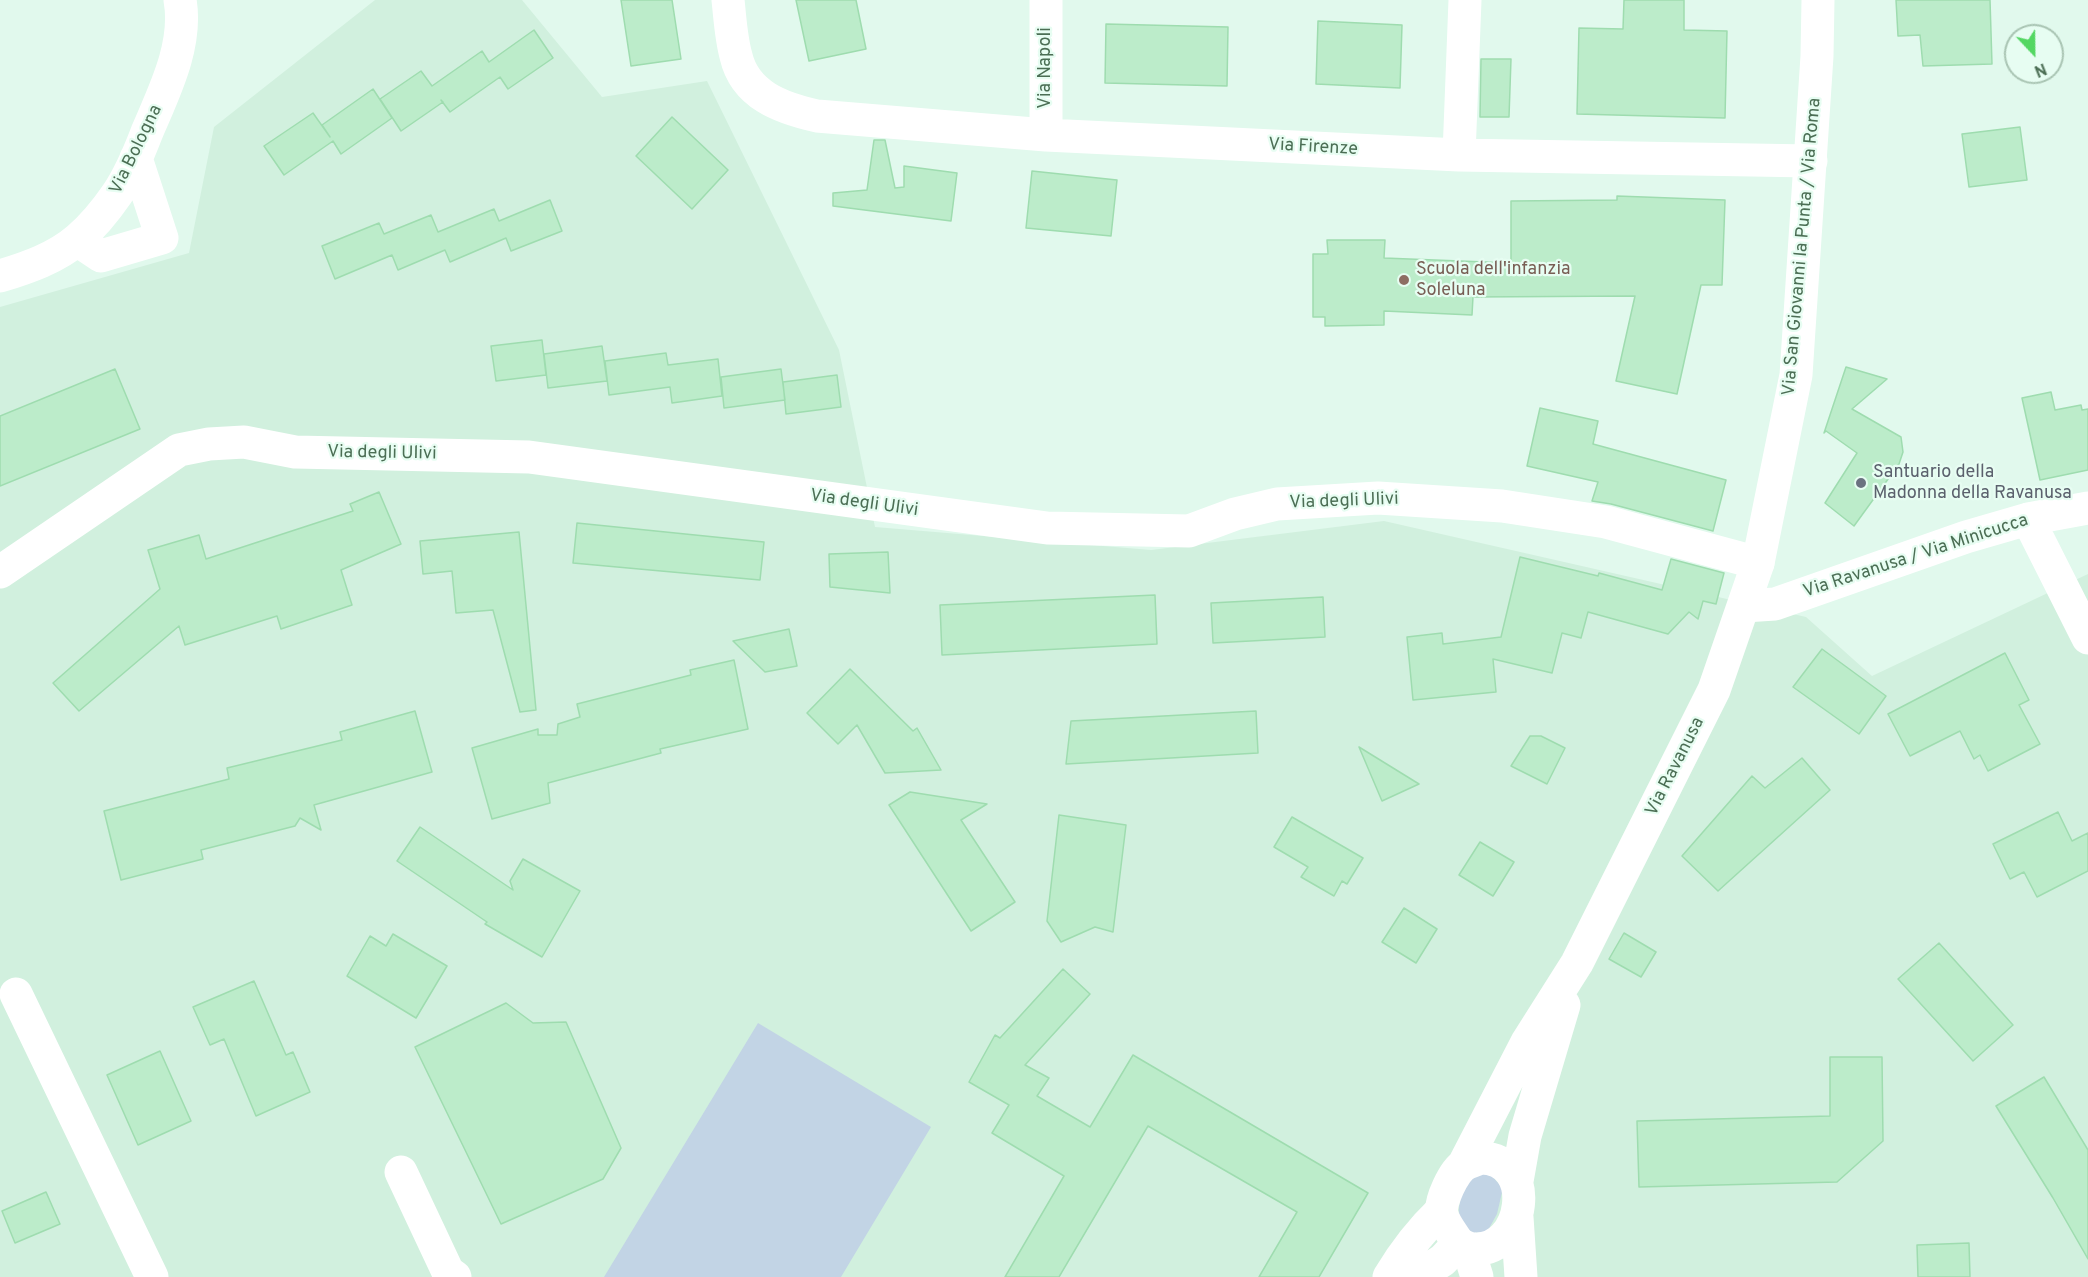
<!DOCTYPE html>
<html>
<head>
<meta charset="utf-8">
<style>
  body { margin:0 }
  #map { position:relative; width:2088px; height:1277px; overflow:hidden; background:#e1f9ed; font-family:Overpass,sans-serif }
  canvas { display:block }
  .north { position:absolute; left:2004px; top:24px; width:60px; height:60px; box-sizing:border-box; background:#e7fdf2; border:2px solid #a9c4b3; border-radius:50%; rotate:158deg; font-size:16px; font-weight:700; line-height:24px; text-align:center; color:#4b6e54 }
  .north::after { content:''; display:block; margin:auto; width:21px; height:27px; background:#53d762; clip-path:polygon(50% 0,100% 100%,50% 72%,0 100%) }
</style>
</head>
<body>
<div id="map">
<canvas width="2088" height="1277"></canvas>
<div class="north">N</div>
</div>
<script>
const c = document.querySelector('canvas').getContext('2d');
c.lineJoin = 'round';
function fill(path, color) {
  c.fillStyle = color;
  c.fill(path, 'evenodd');
}
function trace(path, color, width, dash) {
  c.strokeStyle = color;
  c.lineWidth = width;
  c.lineCap = dash ? 'butt' : 'round';
  c.setLineDash(dash || []);
  c.stroke(path);
}
function label(font, color, halo, rows, align = 'center') {
  c.font = font + ' Overpass,sans-serif';
  c.lineWidth = 4.5;
  c.setLineDash([]);
  c.textBaseline = 'middle';
  c.strokeStyle = halo;
  c.fillStyle = color;
  for (const [text, x, y, turn = 0] of rows) {
    c.save();
    c.translate(x, y);
    c.rotate((+turn || 0) * Math.PI / 180);
    c.textAlign = isNaN(turn) ? turn : align;
    if (halo) c.strokeText(text, 0, 0);
    c.fillText(text, 0, 0);
    c.restore();
  }
}
fill(new Path2D(`
  M 375,0 L 522,0 L 602,97 L 707,81 L 839,350 L 875,527 L 1151,550 L 1384,521 L 1806,617 L 1872,676 L 2088,574 L 2088,1277 L 0,1277 L 0,307 L 189,253 L 214,127 Z`), '#d1f0de');
fill(new Path2D(`
  M 758,1023 L 931,1127 L 841,1277 L 604,1277 Z
  M 1486,1170 L 1503,1188 L 1497,1214 L 1487,1232 L 1473,1233 C 1452,1219 1459,1203 1466,1182 Z`), '#c2d4e5');
const building = new Path2D(`
  M 621,0 L 672,0 L 681,59 L 631,66 Z
  M 796,0 L 856,0 L 866,49 L 809,61 Z
  M 1624,0 L 1684,0 L 1684,30 L 1727,31 L 1725,118 L 1577,114 L 1579,28 L 1623,29 Z
  M 1896,0 L 1990,0 L 1992,64 L 1923,66 L 1920,35 L 1898,36 Z
  M 1318,21 L 1402,25 L 1400,88 L 1316,84 Z
  M 1106,24 L 1228,27 L 1227,86 L 1105,83 Z
  M 534,30 L 553,58 L 508,89 L 500,77 L 450,112 L 441,100 L 443,102 L 401,131 L 380,99 L 421,71 L 432,86 L 482,51 L 489,62 Z
  M 1481,59 L 1511,59 L 1509,117 L 1480,117 Z
  M 373,89 L 392,118 L 341,154 L 333,141 L 284,175 L 264,146 L 313,113 L 330,137 L 322,125 Z
  M 672,117 L 728,170 L 692,209 L 636,156 Z
  M 2020,127 L 2027,180 L 1969,187 L 1962,134 Z
  M 874,140 L 885,140 L 895,188 L 904,187 L 904,166 L 957,173 L 951,221 L 833,206 L 833,193 L 867,190 Z
  M 1032,171 L 1117,180 L 1111,236 L 1026,228 Z
  M 1617,196 L 1725,200 L 1722,285 L 1701,285 L 1677,394 L 1616,381 L 1635,296 L 1473,297 L 1472,315 L 1384,311 L 1384,325 L 1325,326 L 1325,317 L 1313,317 L 1313,254 L 1328,254 L 1327,240 L 1385,240 L 1384,258 L 1511,263 L 1511,201 L 1617,200 Z
  M 550,200 L 562,231 L 511,251 L 506,238 L 450,262 L 445,250 L 398,270 L 392,255 L 335,279 L 322,246 L 379,223 L 384,234 L 431,215 L 438,232 L 494,209 L 499,221 Z
  M 542,340 L 546,375 L 496,381 L 491,346 Z
  M 602,346 L 607,381 L 548,388 L 544,354 Z
  M 666,353 L 668,365 L 718,359 L 722,396 L 672,403 L 670,387 L 609,395 L 605,361 Z
  M 1846,367 L 1887,379 L 1852,409 L 1901,437 L 1903,452 L 1899,464 L 1854,526 L 1825,503 L 1857,453 L 1826,431 L 1824,433 Z
  M 115,369 L 140,429 L 0,486 L 0,416 Z
  M 781,369 L 785,400 L 724,408 L 721,377 Z
  M 837,375 L 841,407 L 786,414 L 783,382 Z
  M 2051,392 L 2055,410 L 2081,405 L 2082,410 L 2088,409 L 2088,470 L 2040,480 L 2022,398 Z
  M 1540,408 L 1598,421 L 1593,444 L 1726,480 L 1713,531 L 1611,504 L 1592,501 L 1598,482 L 1527,466 Z
  M 379,492 L 401,544 L 341,570 L 352,605 L 281,629 L 277,616 L 185,645 L 179,626 L 79,711 L 53,683 L 160,589 L 148,550 L 199,535 L 206,559 L 353,511 L 350,504 Z
  M 577,523 L 764,542 L 760,580 L 573,563 Z
  M 519,532 L 536,710 L 520,712 L 493,610 L 456,613 L 452,571 L 423,574 L 420,541 Z
  M 888,552 L 890,593 L 830,587 L 829,554 Z
  M 1520,557 L 1598,576 L 1599,573 L 1662,590 L 1671,559 L 1724,573 L 1716,604 L 1703,601 L 1698,619 L 1689,612 L 1668,634 L 1588,612 L 1581,638 L 1562,633 L 1552,673 L 1493,659 L 1496,692 L 1413,700 L 1407,637 L 1442,633 L 1443,644 L 1501,637 Z
  M 1155,595 L 1157,644 L 942,655 L 940,605 Z
  M 1323,597 L 1325,637 L 1213,643 L 1211,603 Z
  M 789,629 L 797,666 L 765,672 L 733,641 Z
  M 1822,649 L 1886,696 L 1859,734 L 1793,687 Z
  M 2005,653 L 2029,700 L 2019,705 L 2040,744 L 1988,771 L 1980,755 L 1974,759 L 1960,731 L 1910,756 L 1888,714 Z
  M 734,660 L 748,729 L 660,749 L 661,753 L 548,783 L 550,803 L 492,819 L 472,748 L 538,729 L 538,735 L 557,735 L 558,724 L 580,717 L 577,704 L 691,675 L 690,670 Z
  M 850,669 L 913,731 L 917,728 L 941,770 L 885,773 L 857,725 L 838,744 L 807,713 Z
  M 415,711 L 432,772 L 314,805 L 321,830 L 300,818 L 295,826 L 201,850 L 203,859 L 121,880 L 104,811 L 229,779 L 227,768 L 342,740 L 340,732 Z
  M 1256,711 L 1258,753 L 1066,764 L 1071,721 Z
  M 1530,736 L 1541,736 L 1565,748 L 1547,784 L 1511,766 Z
  M 1359,747 L 1419,784 L 1382,801 Z
  M 1802,758 L 1830,790 L 1718,891 L 1682,856 L 1752,776 L 1765,788 Z
  M 910,792 L 987,804 L 961,820 L 1015,902 L 971,931 L 889,805 Z
  M 2058,812 L 2072,841 L 2088,833 L 2088,871 L 2037,897 L 2024,872 L 2010,879 L 1993,844 Z
  M 1059,815 L 1126,825 L 1113,932 L 1095,927 L 1061,942 L 1047,921 Z
  M 1292,817 L 1363,858 L 1347,884 L 1342,881 L 1334,896 L 1301,877 L 1308,867 L 1274,847 Z
  M 420,827 L 513,890 L 510,881 L 523,859 L 580,891 L 542,957 L 485,924 L 487,922 L 397,861 Z
  M 1480,842 L 1514,862 L 1493,896 L 1459,875 Z
  M 1404,908 L 1437,929 L 1416,963 L 1382,942 Z
  M 1624,933 L 1656,952 L 1641,977 L 1609,959 Z
  M 393,934 L 447,966 L 416,1018 L 347,976 L 370,936 L 386,946 Z
  M 1939,943 L 2013,1025 L 1973,1061 L 1898,979 Z
  M 1063,969 L 1090,994 L 1025,1065 L 1049,1078 L 1037,1096 L 1090,1127 L 1133,1055 L 1368,1193 L 1319,1277 L 1259,1277 L 1297,1212 L 1148,1126 L 1059,1277 L 1005,1277 L 1064,1176 L 992,1133 L 1009,1105 L 969,1082 L 995,1035 L 1000,1038 Z
  M 254,981 L 286,1055 L 293,1052 L 310,1092 L 256,1116 L 224,1039 L 210,1045 L 193,1007 Z
  M 506,1003 L 533,1023 L 566,1022 L 621,1148 L 603,1179 L 501,1224 L 415,1047 Z
  M 160,1051 L 191,1121 L 138,1145 L 107,1075 Z
  M 1830,1057 L 1882,1057 L 1883,1141 L 1837,1182 L 1639,1187 L 1637,1121 L 1830,1116 Z
  M 2044,1077 L 2088,1150 L 2088,1259 L 2053,1198 L 1996,1106 Z
  M 46,1192 L 60,1224 L 15,1243 L 2,1211 Z
  M 1969,1243 L 1970,1277 L 1918,1277 L 1917,1245 Z`);
fill(building, '#bcecca');
trace(building, '#9edcaf', 1.5);
trace(new Path2D(`
  M 728,0 C 730,18 731,38 736,56 C 745,95 781,108 817,116 L 1046,135 L 1335,149 L 1459,155 L 1811,161
  M 1046,135 L 1046,0
  M 1459,155 L 1465,0
  M 77,240 L 101,256 L 162,238 L 136,158
  M 0,276 C 27,268 56,258 78,239 C 93,226 106,210 117,194 C 130,175 139,153 147,132 C 164,92 188,45 180,0
  M 2028,519 L 2088,638
  M 0,572 L 179,450 L 209,444 L 244,442 L 295,452 L 529,457 L 1047,528 L 1189,531 L 1235,514 L 1277,504 L 1378,498 L 1502,506 L 1606,522 L 1758,563
  M 1744,606 L 1775,604 L 1966,537 L 2028,519 L 2088,508
  M 16,994 L 152,1277
  M 401,1172 L 448,1272 L 455,1277`), '#fff', 33);
trace(new Path2D(`
  M 1389,1277 C 1404,1252 1420,1231 1441,1211
  M 1418,1277 L 1443,1260 L 1458,1244`), '#fff', 33);
trace(new Path2D(`
  M 1481,1158 C 1539,1159 1525,1252 1474,1249 C 1466,1248 1459,1245 1455,1238 C 1450,1230 1444,1223 1442,1214 C 1439,1202 1454,1171 1464,1165 C 1469,1162 1476,1160 1481,1158 Z
  M 1463,1166 L 1527,1042 L 1577,963 L 1714,690 L 1758,563 L 1796,375 L 1817,56 L 1818,0
  M 1517,1181 L 1525,1136 L 1564,1005
  M 1517,1217 L 1521,1277
  M 1468,1248 L 1477,1277`), '#fff', 33);
for (const [x, y, r, color] of [
  [1404,280,6,"#8d6e63"],
  [1861,483,6,"#6b7280"]
]) {
  const dot = new Path2D();
  dot.arc(x, y, r, 0, 2 * Math.PI);
  c.fillStyle = color;
  c.fill(dot);
  trace(dot, '#e7fdf2', 2);
}
label('18px', '#4b6e54', '#e7fdf2', [
  ["Via Napoli",1046,68,-90],
  ["Via Firenze",1313,148,3],
  ["Via Bologna",137,150,-64],
  ["Via San Giovanni la Punta / Via Roma",1803,247,-85],
  ["Via degli Ulivi",382,454,1],
  ["Via degli Ulivi",1344,502,-2],
  ["Via degli Ulivi",864,504,8],
  ["Via Ravanusa / Via Minicucca",1916,557,-18],
  ["Via Ravanusa",1676,767,-63]
]);
label('18px', '#785e54', '#e7fdf2', [
  ["Scuola dell'infanzia",1416,270],
  ["Soleluna",1416,291]
], 'left');
label('18px', '#5b616d', '#e7fdf2', [
  ["Santuario della",1873,473],
  ["Madonna della Ravanusa",1873,494]
], 'left');
</script>
</body>
</html>
